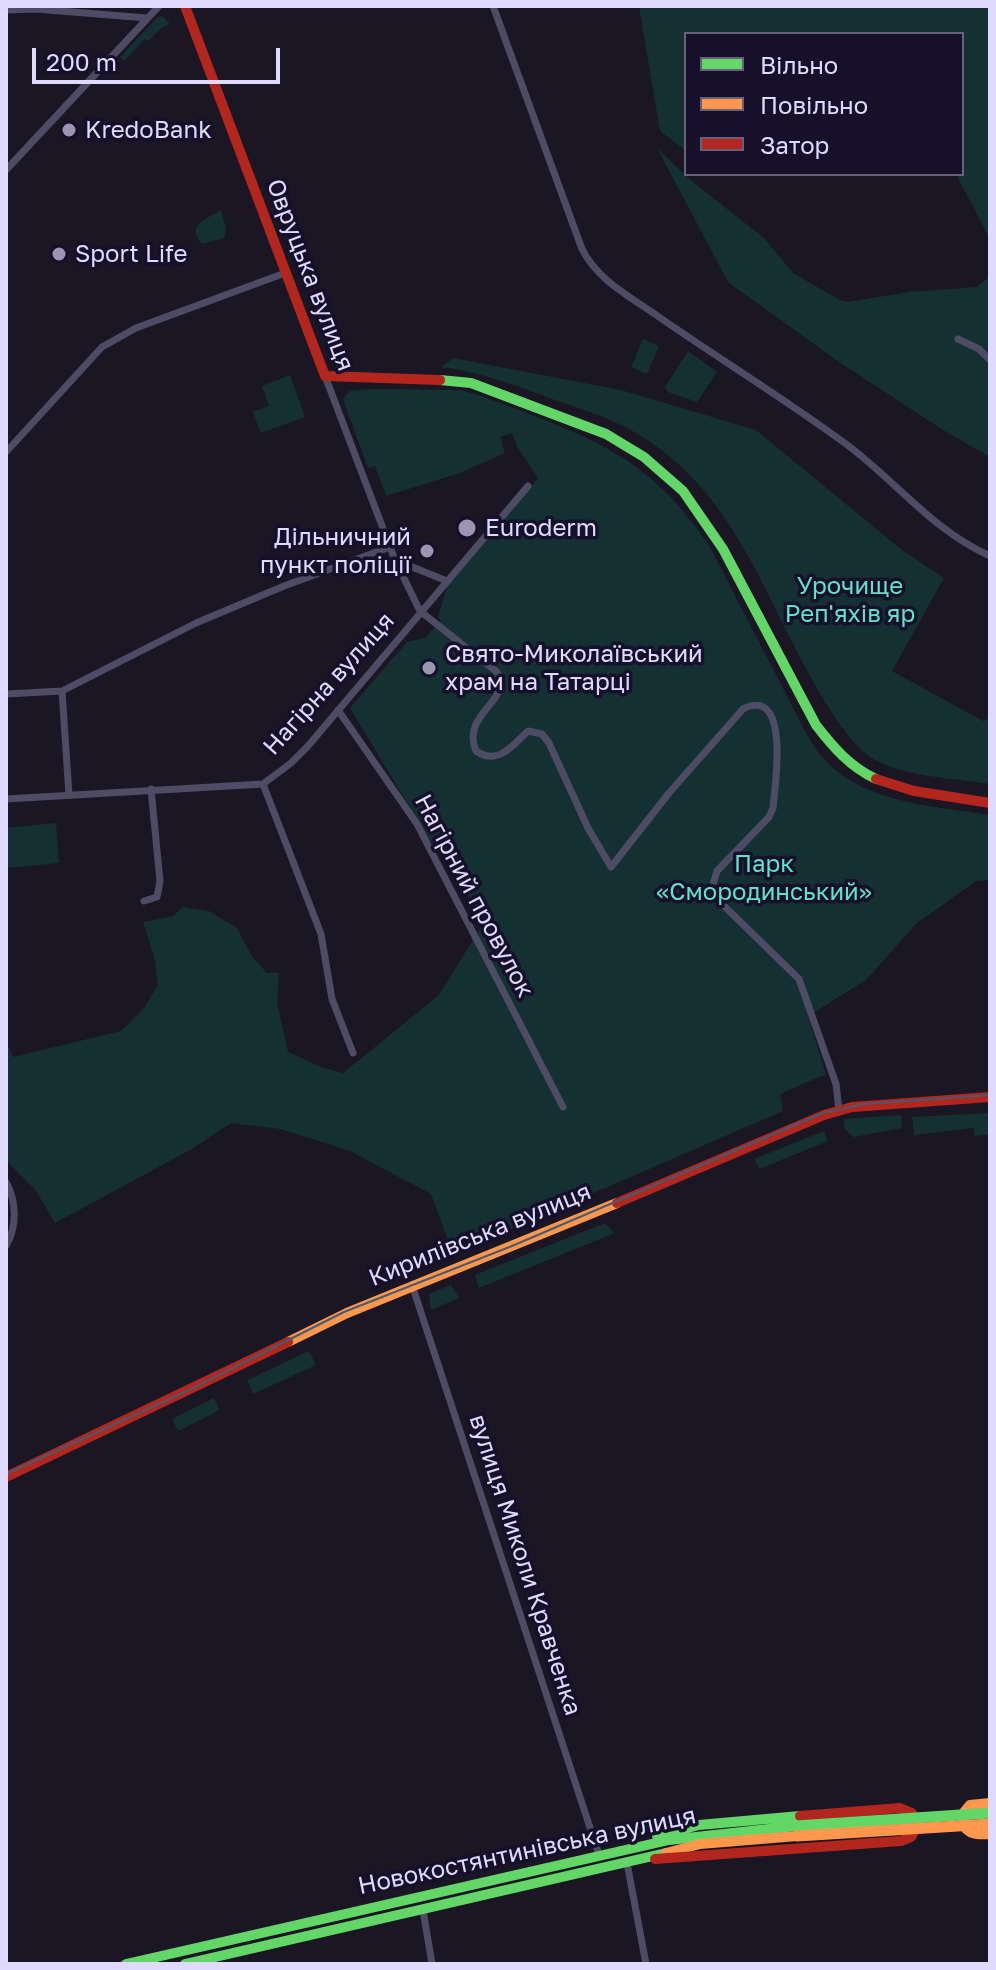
<!DOCTYPE html>
<html>
<head>
<meta charset="utf-8">
<style>
  body { margin:0 }
  #map { position:relative; width:996px; height:1970px; overflow:hidden; background:#1a1624; font-family:"Golos Text",sans-serif }
  canvas { display:block }
  .frame { position:absolute; inset:0; border:8px solid #e0daff; pointer-events:none }
  .legend { position:absolute; left:684px; top:32px; width:280px; height:144px; box-sizing:border-box; background:#17102a; border:2px solid #67617f; margin:0; padding:10px 14px; list-style:none; font-size:24px; color:#e0daff }
  .legend li { display:flex; align-items:center; gap:16px; height:40px }
  .legend b { width:40px; border:2px solid #67617f }
  .scale { position:absolute; left:32px; top:48px; width:248px; height:36px; box-sizing:border-box; border:4px solid #e0daff; border-top:0; padding-left:10px; font-size:24px; line-height:28px; white-space:nowrap; color:#e0daff; -webkit-text-stroke:6px #17102a; paint-order:stroke }
</style>
</head>
<body>
<div id="map">
<canvas width="996" height="1970"></canvas>
<div class="frame"></div>
<ul class="legend">
<li><b style="height:10px;background:#63d668"></b>Вільно</li>
<li><b style="height:10px;background:#ff974d"></b>Повільно</li>
<li><b style="height:10px;background:#b3261e"></b>Затор</li>
</ul>
<div class="scale">200 m</div>
</div>
<script>
const c = document.querySelector('canvas').getContext('2d');
c.lineJoin = 'round';
function fill(path, color) {
  c.fillStyle = color;
  c.fill(path, 'evenodd');
}
function trace(path, color, width, dash) {
  c.strokeStyle = color;
  c.lineWidth = width;
  c.lineCap = dash ? 'butt' : 'round';
  c.setLineDash(dash || []);
  c.stroke(path);
}
function label(font, color, halo, rows, align = 'center') {
  c.font = font + ' "Golos Text",sans-serif';
  c.lineWidth = 7;
  c.setLineDash([]);
  c.textBaseline = 'middle';
  c.strokeStyle = halo;
  c.fillStyle = color;
  for (const [text, x, y, turn = 0] of rows) {
    c.save();
    c.translate(x, y);
    c.rotate((+turn || 0) * Math.PI / 180);
    c.textAlign = isNaN(turn) ? turn : align;
    if (halo) c.strokeText(text, 0, 0);
    c.fillText(text, 0, 0);
    c.restore();
  }
}
fill(new Path2D(`
  M 639,6 L 990,6 L 990,239 L 956,174 L 962,174 L 962,34 L 686,34 L 685,150 L 660,131 Z
  M 162,16 L 170,24 L 161,28 L 148,41 L 145,39 L 124,61 L 120,57 L 157,18 Z
  M 657,148 L 688,178 L 764,238 L 793,273 L 840,300 L 848,302 L 909,292 L 977,287 L 990,276 L 990,457 L 943,430 L 836,360 L 728,282 Z
  M 221,210 L 226,228 L 224,238 L 202,244 C 185,225 205,220 221,210 Z
  M 643,339 L 659,346 L 647,374 L 631,367 Z
  M 688,351 L 717,372 L 697,402 L 668,392 L 665,387 Z
  M 453,358 L 621,390 L 756,430 L 902,550 L 944,578 L 892,671 L 983,721 L 990,717 L 990,784 C 955,778 902,777 872,758 C 844,742 805,668 790,638 C 746,549 710,467 615,422 C 594,413 573,406 552,399 C 515,385 481,372 441,367 Z
  M 290,375 L 305,417 L 261,433 L 253,412 L 269,406 L 262,386 Z
  M 369,389 L 460,390 L 479,395 C 582,435 646,450 710,547 L 806,733 C 812,742 817,752 824,759 C 865,804 935,806 990,815 L 990,880 L 976,881 L 917,923 L 866,980 L 808,1016 L 826,1074 L 780,1094 L 783,1111 L 453,1254 L 431,1194 L 350,1151 L 281,1129 L 231,1123 L 192,1149 L 55,1223 L 36,1191 L 6,1160 L 6,1041 L 13,1057 L 121,1031 L 144,1008 L 158,985 L 155,960 L 143,922 L 173,916 L 183,907 L 209,911 L 237,928 L 253,958 L 267,973 L 279,973 L 277,1003 L 288,1052 L 321,1067 L 343,1073 L 439,995 L 483,924 L 459,876 L 432,844 L 350,708 L 407,642 L 425,638 L 441,621 L 438,617 L 447,587 L 538,478 L 518,448 L 512,433 L 500,437 L 505,453 L 460,473 L 386,496 L 375,466 L 368,468 L 344,402 L 343,398 L 350,391 Z
  M 56,823 L 59,863 L 6,868 L 6,828 Z
  M 990,1113 L 990,1134 L 974,1136 L 974,1128 L 914,1135 L 912,1117 Z
  M 901,1115 L 902,1128 L 854,1137 L 845,1130 L 844,1119 Z
  M 824,1131 L 828,1141 L 759,1169 L 754,1159 Z
  M 605,1223 L 615,1233 L 479,1288 L 475,1275 Z
  M 451,1285 L 459,1298 L 431,1310 L 429,1294 Z
  M 309,1351 L 316,1365 L 253,1394 L 247,1380 Z
  M 214,1398 L 220,1410 L 178,1431 L 172,1419 Z`), '#143033');
trace(new Path2D(`
  M 493,6 L 582,249 C 598,281 631,297 659,317 C 721,360 785,399 846,444 C 896,481 933,531 990,556
  M 6,10 L 35,9 L 147,18
  M 6,170 L 159,6
  M 958,339 L 979,349 L 990,360
  M 325,376 L 395,560 L 420,611 L 497,672 C 515,700 460,713 476,751 C 498,766 512,746 528,731 L 542,734 L 549,743 L 588,828 L 611,867 L 669,793 L 743,709 C 791,685 775,786 773,808 L 769,817 L 717,871 L 712,888 L 721,903 L 799,979 L 836,1084 L 839,1110
  M 6,452 L 102,347 L 136,328 L 285,273
  M 395,560 L 447,581
  M 62,691 L 69,795
  M 6,694 L 62,691 L 196,623 L 284,586 L 390,547
  M 338,710 L 417,824 L 563,1107
  M 263,784 L 321,934 L 332,999 L 353,1053
  M 6,799 L 263,784 L 291,763 L 308,746 L 528,486
  M 144,901 L 157,897 L 160,881 L 151,789
  M 6,1182 C 17,1202 17,1227 6,1246
  M 413,1288 L 599,1855
  M 627,1863 L 646,1964
  M 423,1910 L 432,1964`), '#4e4c65', 7);
trace(new Path2D(`
  M 440,380 L 471,383 L 606,434 L 644,457 L 683,491 L 723,549 L 816,725 C 833,747 850,767 876,779
  M 657,1836 L 699,1825 L 800,1816
  M 126,1964 L 669,1840 L 796,1826
  M 185,1964 L 666,1853`), '#63d668', 10);
trace(new Path2D(`
  M 288,1342 L 347,1313 L 617,1203
  M 990,1803 L 970,1805 L 961,1816 C 963,1834 974,1835 990,1834
  M 666,1853 L 700,1844 L 797,1836`), '#ff974d', 10);
trace(new Path2D(`
  M 185,6 L 325,376 L 440,380
  M 876,779 L 914,791 L 990,803
  M 617,1203 L 824,1115 L 852,1107 L 990,1097
  M 6,1477 L 288,1342
  M 655,1859 L 901,1841 L 911,1837 L 916,1828 L 912,1813 L 900,1808 L 800,1816`), '#b3261e', 10);
trace(new Path2D(`
  M 6,1474 L 187,1391 L 344,1312 L 512,1246 L 823,1113 L 864,1104 L 990,1095`), '#485a6f', 2);
trace(new Path2D(`
  M 796,1826 L 990,1813`), '#63d668', 11);
trace(new Path2D(`
  M 797,1836 L 990,1824`), '#ff974d', 11);
for (const [x, y, r, color] of [
  [69,130,8,"#9b95b2"],
  [59,254,8,"#9b95b2"],
  [467,528,10,"#9b95b2"],
  [427,551,8,"#9b95b2"],
  [429,668,8,"#9b95b2"]
]) {
  const dot = new Path2D();
  dot.arc(x, y, r, 0, 2 * Math.PI);
  c.fillStyle = color;
  c.fill(dot);
  trace(dot, '#17102a', 3);
}
label('24px', '#e0daff', '#17102a', [
  ["KredoBank",85,130],
  ["Sport Life",75,254],
  ["Euroderm",485,528],
  ["Дільничний",411,537,"right"],
  ["пункт поліції",411,565,"right"],
  ["Свято-Миколаївський",445,654],
  ["храм на Татарці",445,682]
], 'left');
label('24px', '#e0daff', '#17102a', [
  ["Овруцька вулиця",310,275,69],
  ["Нагірна вулиця",329,684,-48],
  ["Нагірний провулок",474,896,62],
  ["Кирилівська вулиця",480,1235,-22],
  ["вулиця Миколи Кравченка",525,1565,72],
  ["Новокостянтинівська вулиця",527,1851,-12]
]);
label('24px', '#63e2ca', '#17102a', [
  ["Урочище",850,586],
  ["Реп'яхів яр",850,614],
  ["Парк",764,864],
  ["«Смородинський»",764,892]
]);
</script>
</body>
</html>
